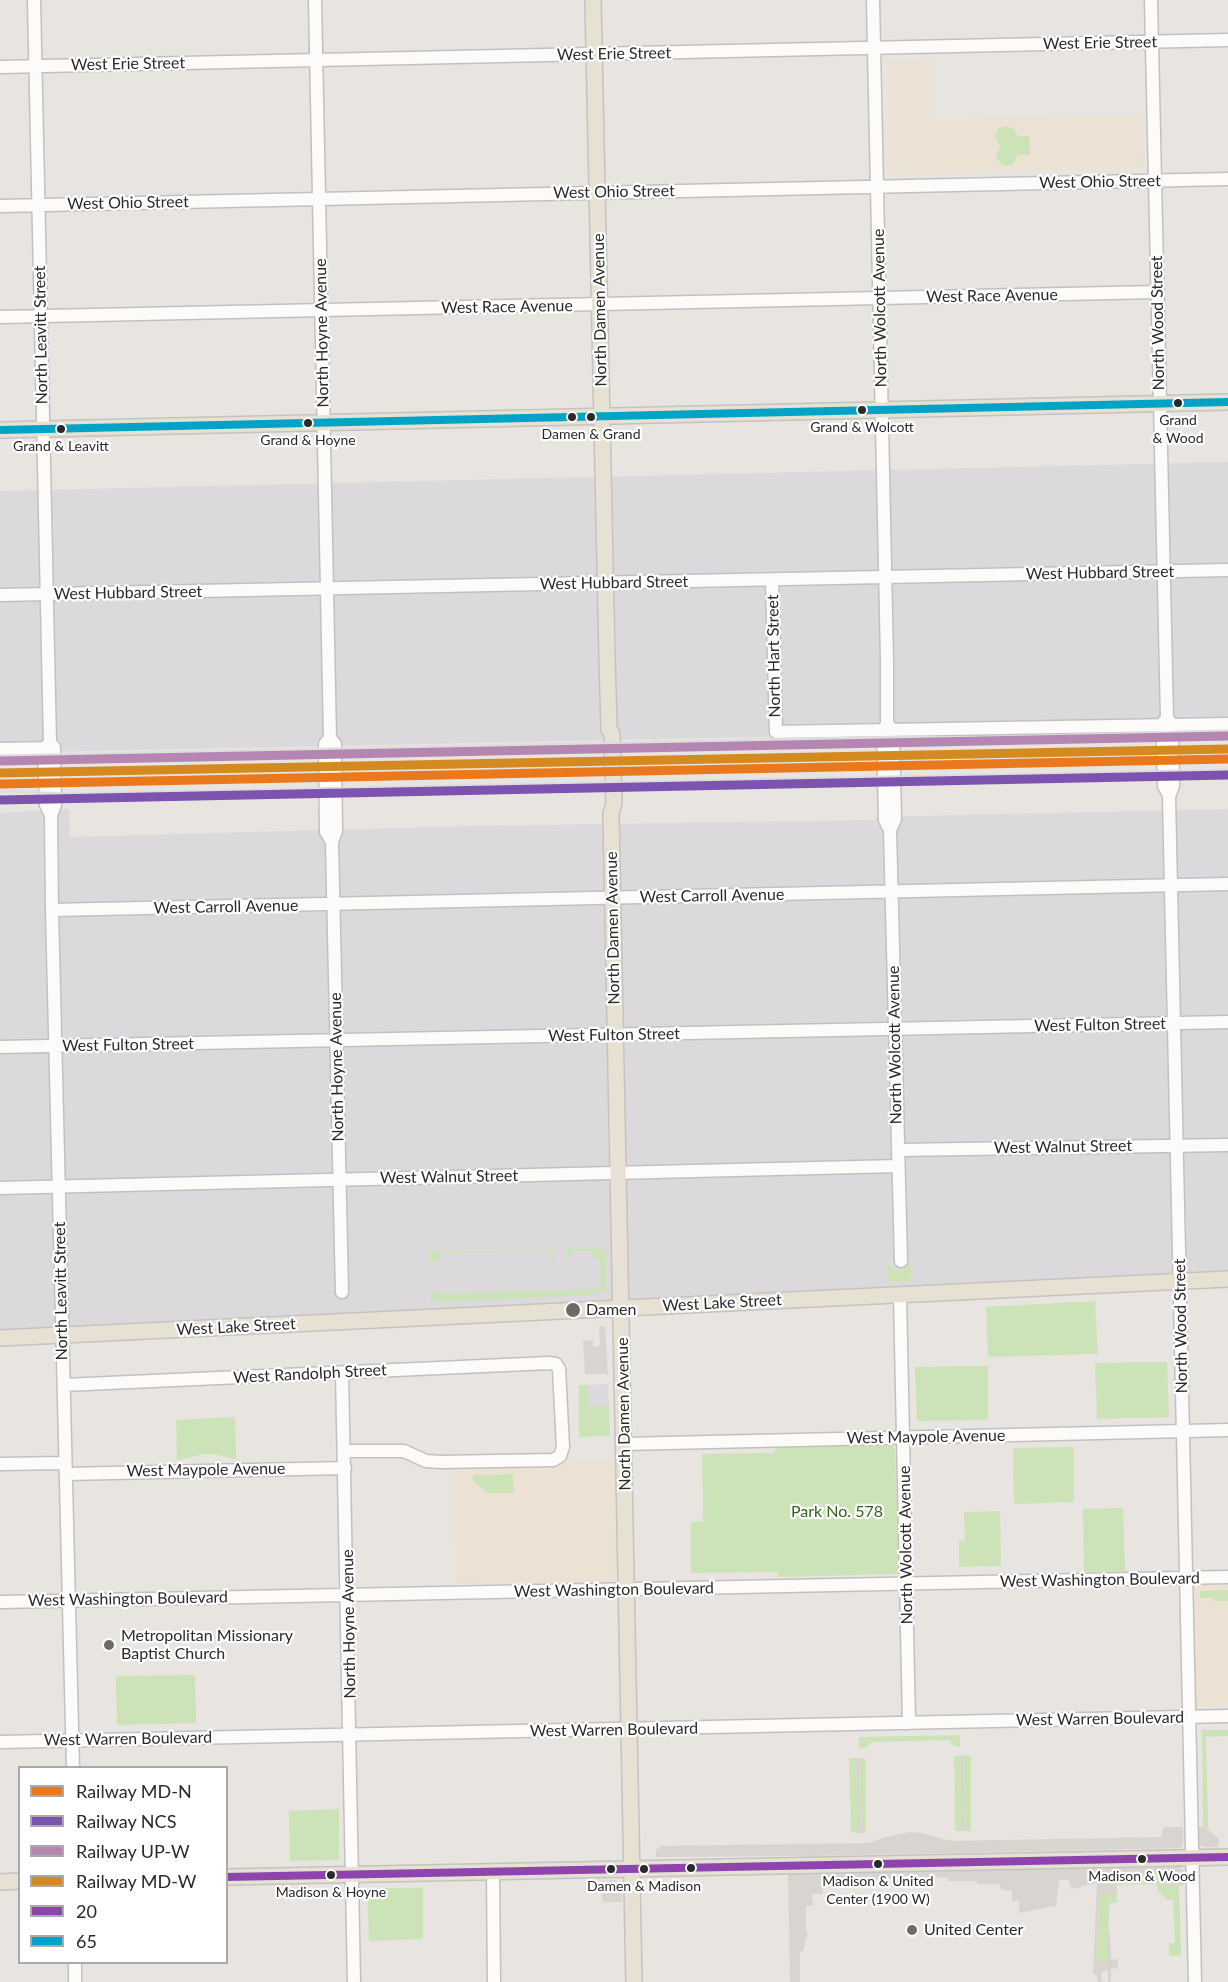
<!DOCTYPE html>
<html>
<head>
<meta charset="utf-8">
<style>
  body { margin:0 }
  #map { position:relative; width:1228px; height:1982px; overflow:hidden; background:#e8e4e0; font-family:Lato,sans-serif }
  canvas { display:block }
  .legend { position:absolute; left:18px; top:1766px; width:210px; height:198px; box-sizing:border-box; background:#fff; border:2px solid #aaa; margin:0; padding:8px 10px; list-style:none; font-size:18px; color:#2a2a2a }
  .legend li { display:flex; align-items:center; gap:12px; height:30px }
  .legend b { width:30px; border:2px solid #aaa }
</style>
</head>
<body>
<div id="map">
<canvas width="1228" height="1982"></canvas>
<ul class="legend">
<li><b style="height:8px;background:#ea791e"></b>Railway MD-N</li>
<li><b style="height:8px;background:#7c53af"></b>Railway NCS</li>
<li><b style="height:8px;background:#b486b1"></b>Railway UP-W</li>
<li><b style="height:8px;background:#d48a20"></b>Railway MD-W</li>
<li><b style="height:8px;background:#8e44ad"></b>20</li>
<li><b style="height:8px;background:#02a3c6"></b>65</li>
</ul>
</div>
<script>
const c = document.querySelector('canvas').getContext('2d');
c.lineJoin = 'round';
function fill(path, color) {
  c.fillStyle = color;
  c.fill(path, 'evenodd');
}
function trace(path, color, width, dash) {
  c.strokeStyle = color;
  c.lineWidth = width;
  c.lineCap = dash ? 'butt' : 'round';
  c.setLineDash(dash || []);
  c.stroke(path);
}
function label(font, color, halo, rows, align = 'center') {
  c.font = font + ' Lato,sans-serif';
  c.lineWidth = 4.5;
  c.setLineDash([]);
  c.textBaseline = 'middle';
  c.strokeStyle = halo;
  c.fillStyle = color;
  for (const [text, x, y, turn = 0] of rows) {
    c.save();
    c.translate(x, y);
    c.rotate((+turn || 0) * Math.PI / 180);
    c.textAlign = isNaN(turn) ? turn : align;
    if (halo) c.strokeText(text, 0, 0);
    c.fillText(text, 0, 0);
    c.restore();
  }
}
fill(new Path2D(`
  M 1228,462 L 1228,727 L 0,753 L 0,491 Z
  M 69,809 L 70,837 L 471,826 L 875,820 L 875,817 L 1228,809 L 1228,1270 L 0,1330 L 0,813 Z
  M 608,1384 L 609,1406 L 587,1407 L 587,1385 Z`), '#dbd9db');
fill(new Path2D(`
  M 931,61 L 932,120 L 1142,115 L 1143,168 L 889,174 L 887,62 Z
  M 615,1461 L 615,1579 L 612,1581 L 456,1583 L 454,1465 L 467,1466 L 485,1471 L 498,1466 Z
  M 1198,1585 L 1228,1585 L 1228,1705 L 1196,1706 L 1194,1588 Z`), '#ebe2d4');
fill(new Path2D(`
  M 1005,126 L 1013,128 L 1018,136 L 1029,136 L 1030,155 L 1018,155 L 1013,164 C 1005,168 1000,164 996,157 L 1000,146 L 995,136 L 998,129 Z
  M 596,1248 L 606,1252 L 606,1292 L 591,1293 L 591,1295 L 437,1302 L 431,1300 L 431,1293 L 439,1292 L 439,1294 L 601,1289 L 600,1259 L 593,1259 L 593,1251 L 570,1251 L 570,1258 L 566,1258 L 566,1249 Z
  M 555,1250 L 554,1259 L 551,1258 L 551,1251 L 439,1254 L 438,1261 L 430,1262 L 430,1252 Z
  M 911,1262 L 911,1281 L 888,1282 L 888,1263 C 895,1273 904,1274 911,1262 Z
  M 1095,1301 L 1098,1354 L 988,1357 L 986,1307 Z
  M 1167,1362 L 1169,1417 L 1097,1419 L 1095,1363 Z
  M 988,1366 L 988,1420 L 917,1421 L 915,1367 Z
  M 579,1385 L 587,1385 L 588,1406 L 609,1406 L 610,1436 L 579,1437 Z
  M 235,1417 L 236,1459 C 226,1458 216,1453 206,1454 C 196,1454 188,1460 177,1460 L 176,1420 Z
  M 891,1444 L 895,1449 L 899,1571 L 897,1574 L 778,1577 L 778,1572 L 691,1573 L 691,1522 L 703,1521 L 702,1454 L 775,1453 L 775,1447 Z
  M 1074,1447 L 1074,1502 L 1014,1504 L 1013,1448 Z
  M 513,1474 L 514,1493 L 488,1493 L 473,1481 L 473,1475 Z
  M 1123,1508 L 1125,1571 L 1084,1572 L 1083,1509 Z
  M 1000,1511 L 1001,1566 L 959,1567 L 959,1541 L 965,1540 L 964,1512 Z
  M 1228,1590 L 1228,1601 L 1213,1601 L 1213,1598 L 1200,1598 L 1200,1591 Z
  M 195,1675 L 196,1723 L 117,1725 L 116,1676 Z
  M 1202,1730 L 1228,1730 L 1228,1736 L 1206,1737 L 1208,1827 L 1203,1827 Z
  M 960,1735 L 960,1747 L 952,1745 L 950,1740 L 871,1742 L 868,1747 L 859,1749 L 859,1737 Z
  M 960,1755 L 962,1831 L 956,1831 L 955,1829 L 954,1757 Z
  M 963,1755 L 971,1756 L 971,1831 L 965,1831 Z
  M 851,1758 L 856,1758 L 858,1833 L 851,1832 L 849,1759 Z
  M 859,1758 L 866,1759 L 866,1833 L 861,1833 Z
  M 339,1809 L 339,1860 L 290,1861 L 289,1811 Z
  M 1115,1873 L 1162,1873 L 1163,1885 L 1179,1885 L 1181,1955 L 1169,1956 L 1169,1943 L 1175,1943 L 1173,1900 L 1168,1900 L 1158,1891 L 1157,1884 L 1113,1885 Z
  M 367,1888 L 423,1888 L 423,1939 L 369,1941 Z
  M 1117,1893 L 1117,1902 L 1109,1904 L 1108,1961 L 1095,1963 L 1100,1895 Z`), '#cce3b8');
fill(new Path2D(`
  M 599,1326 L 605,1326 L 608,1377 L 606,1374 L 585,1374 L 583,1341 L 593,1340 L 593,1347 L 600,1346 Z
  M 960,1755 L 963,1755 L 965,1831 L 962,1831 Z
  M 856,1758 L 859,1758 L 861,1833 L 858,1833 Z
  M 1165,1827 L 1183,1827 L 1183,1843 L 1181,1848 L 805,1856 L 656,1857 L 656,1849 L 659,1849 L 660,1846 L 869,1843 L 886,1837 L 910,1832 L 921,1833 L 952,1841 L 1162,1837 L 1162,1830 Z
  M 1198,1827 L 1205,1827 L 1219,1839 L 1219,1847 L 1204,1847 L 1199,1844 Z
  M 1179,1867 L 1184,1871 L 1184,1885 L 1163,1885 L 1162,1873 L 1115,1873 L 1113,1884 L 1117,1885 L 1117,1893 L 1100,1895 L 1095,1963 L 1108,1961 L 1107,1934 L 1110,1934 L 1111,1960 L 1118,1959 L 1118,1968 L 1111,1969 L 1111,1982 L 1108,1982 L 1108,1970 L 1101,1972 L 1102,1982 L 1098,1982 L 1096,1974 L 1093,1974 L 1097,1883 L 1071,1889 L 1069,1880 L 1059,1880 L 1056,1906 L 1019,1913 L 1019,1901 L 1012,1901 L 1012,1891 L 1001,1890 L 1000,1884 L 977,1884 L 977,1881 L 948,1881 L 948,1878 L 906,1876 L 875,1880 L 875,1883 L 847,1883 L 846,1887 L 823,1887 L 823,1894 L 812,1894 L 813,1905 L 806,1906 L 806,1932 L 808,1932 L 803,1951 L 800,1952 L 800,1982 L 790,1982 L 788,1874 Z
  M 615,1880 L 621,1885 L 622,1902 L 603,1902 L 602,1898 L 601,1881 Z`), '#d8d4d0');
const minor = new Path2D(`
  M 34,0 L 50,743 L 54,747 L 55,805 L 51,815 L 52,910 L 73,1768
  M 315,0 L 330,738 L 325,744 L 326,832 L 332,842
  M 873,0 L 887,660 L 887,724 L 883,730 L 885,820 L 890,830
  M 1151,0 L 1167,718 L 1172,725 L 1173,786 L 1169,797 L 1195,1982
  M 0,67 L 1228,40
  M 0,206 L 1228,179
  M 0,317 L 1157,292
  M 772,580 L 776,732 L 1228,724
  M 0,595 L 1228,570
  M 1165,720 L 1162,725 L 1164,786 L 1169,795
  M 888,725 L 893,730 L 895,819 L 890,830 L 901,1261
  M 330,738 L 335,744 L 336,831 L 332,842 L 342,1292
  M 50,743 L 44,748 L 46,805 L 51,815
  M 0,749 L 53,748
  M 52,910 L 1228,884
  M 0,1047 L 1228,1022
  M 898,1150 L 1228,1145
  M 0,1188 L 898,1166
  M 900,1294 L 909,1723
  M 342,1373 L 354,1982
  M 64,1385 L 549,1363 L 556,1364 L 559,1369 L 563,1447 L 560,1456 L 553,1460 L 441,1462 L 426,1461 L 404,1451 L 345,1451
  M 624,1444 L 1228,1430
  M 0,1464 L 65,1463
  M 66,1474 L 345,1468
  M 0,1602 L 1228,1577
  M 0,1742 L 1228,1716
  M 493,1871 L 494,1982
  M 75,1962 L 75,1982`);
const major = new Path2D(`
  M 593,0 L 607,657 L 609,729 L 612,734 L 614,803 L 611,814 L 634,1982
  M 0,430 L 1228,402
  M 0,1338 L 1228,1279
  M 226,1877 L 1228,1857
  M 0,1882 L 20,1881`);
trace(minor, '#c2c0c1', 15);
trace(major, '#c4c3c1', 18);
trace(minor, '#fcfbfa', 12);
trace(major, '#e6e1d3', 15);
trace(new Path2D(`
  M 0,756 L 903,737 L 966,738 L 1228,731
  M 0,772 L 1228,747
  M 0,791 L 65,794 L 1228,770`), '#deddde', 3);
trace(new Path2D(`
  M 226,1877 L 1228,1857`), '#8e44ad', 8);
trace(new Path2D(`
  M 0,430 L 1228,402`), '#02a3c6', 8);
trace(new Path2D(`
  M 0,784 L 1228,759`), '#ea791e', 9);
trace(new Path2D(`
  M 0,800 L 1228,775`), '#7c53af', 9);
trace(new Path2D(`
  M 0,761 L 1228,736`), '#b486b1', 9);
trace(new Path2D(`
  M 0,773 L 1228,749`), '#d48a20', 9);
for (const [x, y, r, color] of [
  [1178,403,5,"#2a2a2a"],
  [862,410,5,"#2a2a2a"],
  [572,417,5,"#2a2a2a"],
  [591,417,5,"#2a2a2a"],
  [308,423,5,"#2a2a2a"],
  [61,429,5,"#2a2a2a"],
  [573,1310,8,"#6c6b6a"],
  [109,1645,6,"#6c6b6a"],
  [1142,1859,5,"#2a2a2a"],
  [878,1864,5,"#2a2a2a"],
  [691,1868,5,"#2a2a2a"],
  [611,1869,5,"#2a2a2a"],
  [644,1869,5,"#2a2a2a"],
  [331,1875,5,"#2a2a2a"],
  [912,1930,6,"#6c6b6a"]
]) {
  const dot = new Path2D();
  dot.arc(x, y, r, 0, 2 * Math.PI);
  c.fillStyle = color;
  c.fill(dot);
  trace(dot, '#fff', 2);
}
label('14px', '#2a2a2a', '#fff', [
  ["Grand",1178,420],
  ["& Wood",1178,438],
  ["Grand & Wolcott",862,427],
  ["Damen & Grand",591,434],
  ["Grand & Hoyne",308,440],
  ["Grand & Leavitt",61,446],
  ["Madison & Wood",1142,1876],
  ["Madison & United",878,1881],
  ["Center (1900 W)",878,1899],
  ["Damen & Madison",644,1886],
  ["Madison & Hoyne",331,1892]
]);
label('16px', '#2a2a2a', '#fff', [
  ["West Erie Street",1100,43,-1],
  ["West Erie Street",614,54,-1],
  ["West Erie Street",128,64,-1],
  ["West Ohio Street",1100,182,-1],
  ["West Ohio Street",614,192,-1],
  ["West Ohio Street",128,203,-1],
  ["West Race Avenue",992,296,-1],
  ["West Race Avenue",507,307,-1],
  ["North Wolcott Avenue",880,308,-91],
  ["North Damen Avenue",600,310,-91],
  ["North Wood Street",1158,323,-91],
  ["North Hoyne Avenue",322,333,-91],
  ["North Leavitt Street",41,335,-91],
  ["West Hubbard Street",1100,573,-1],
  ["West Hubbard Street",614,583,-1],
  ["West Hubbard Street",128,593,-1],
  ["North Hart Street",774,656,-91],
  ["West Carroll Avenue",712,896,-1],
  ["West Carroll Avenue",226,907,-1],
  ["North Damen Avenue",613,928,-91],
  ["West Fulton Street",1100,1025,-1],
  ["West Fulton Street",614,1035,-1],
  ["West Fulton Street",128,1045,-1],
  ["North Wolcott Avenue",895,1045,-91],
  ["North Hoyne Avenue",337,1067,-91],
  ["West Walnut Street",1063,1147,-1],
  ["West Walnut Street",449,1177,-1],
  ["North Leavitt Street",61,1291,-91],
  ["West Lake Street",722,1303,-3],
  ["North Wood Street",1181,1326,-91],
  ["West Lake Street",236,1327,-3],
  ["West Randolph Street",310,1374,-3],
  ["North Damen Avenue",624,1414,-91],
  ["West Maypole Avenue",926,1437,-1],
  ["West Maypole Avenue",206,1470,-1],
  ["North Wolcott Avenue",906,1545,-91],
  ["West Washington Boulevard",1100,1580,-1],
  ["West Washington Boulevard",614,1590,-1],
  ["West Washington Boulevard",128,1599,-1],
  ["North Hoyne Avenue",349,1624,-91],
  ["West Warren Boulevard",1100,1719,-1],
  ["West Warren Boulevard",614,1730,-1],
  ["West Warren Boulevard",128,1739,-1]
]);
label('16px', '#2a2a2a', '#fff', [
  ["Damen",586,1310],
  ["Metropolitan Missionary",121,1636],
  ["Baptist Church",121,1654],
  ["United Center",924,1930]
], 'left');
label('16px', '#2e661a', '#fff', [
  ["Park No. 578",837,1512]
]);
</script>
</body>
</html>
